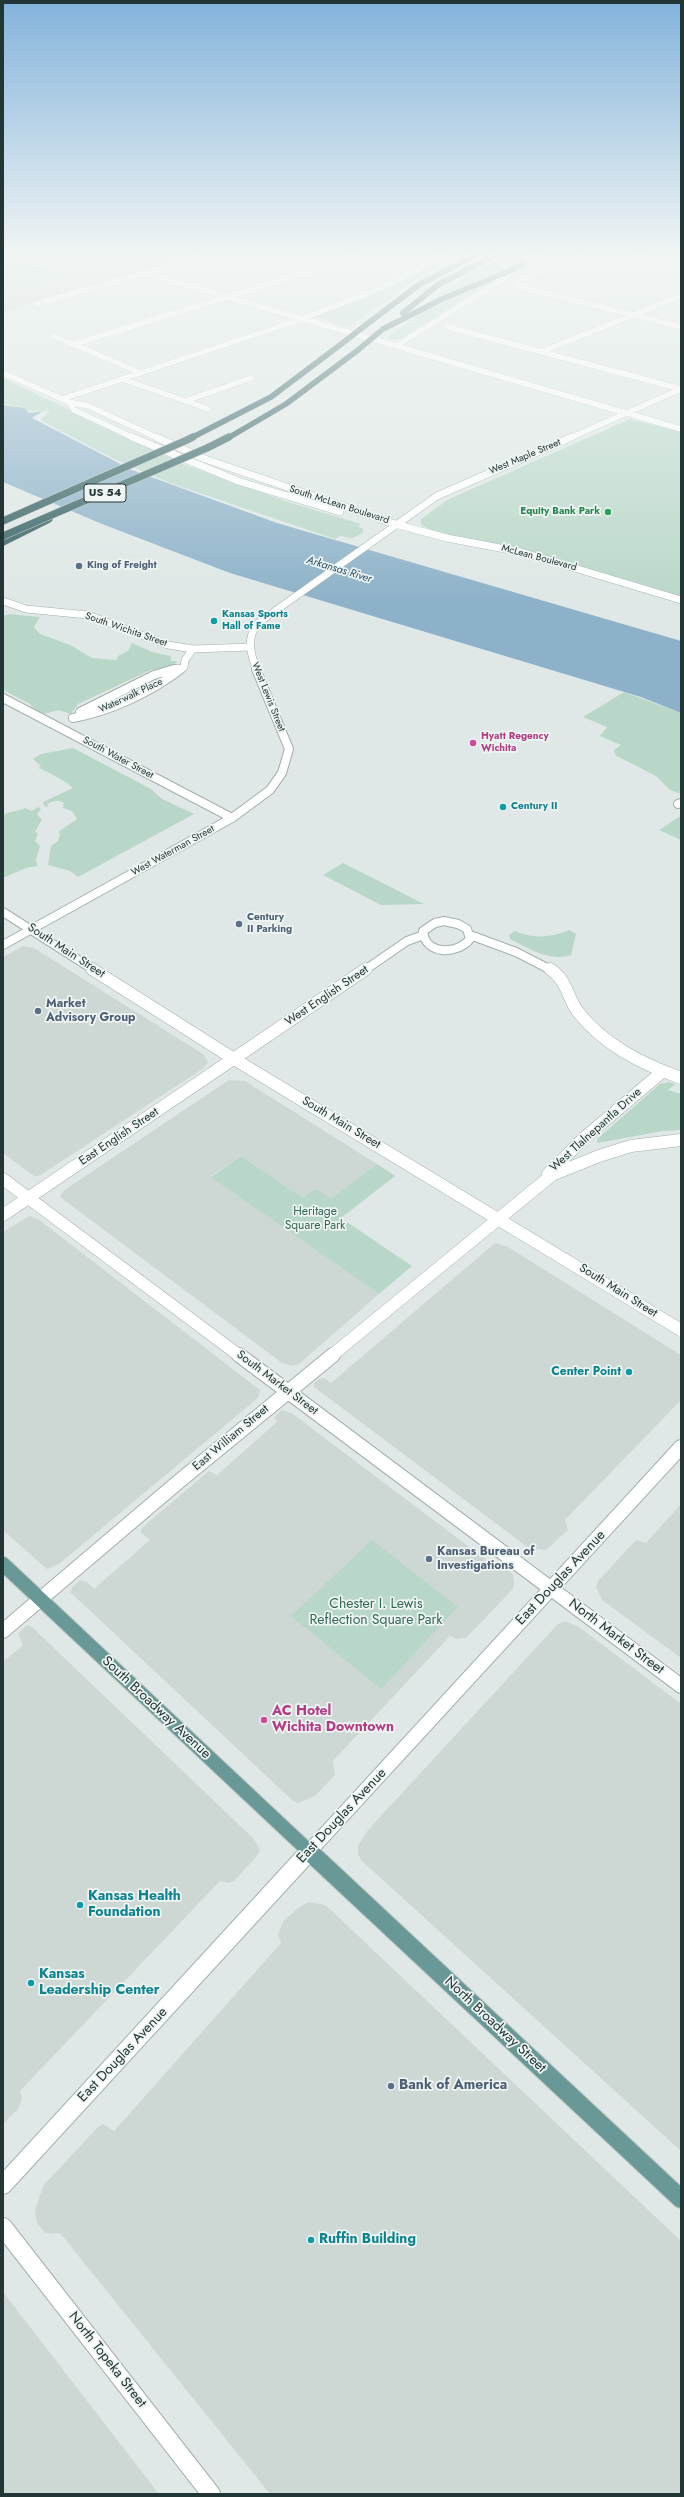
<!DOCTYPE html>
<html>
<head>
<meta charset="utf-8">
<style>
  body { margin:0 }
  #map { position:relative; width:684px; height:2497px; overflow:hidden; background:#dfe8e6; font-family:Jost,sans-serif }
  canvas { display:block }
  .frame { position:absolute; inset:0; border:4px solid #223635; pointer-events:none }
</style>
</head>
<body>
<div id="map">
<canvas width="684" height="2497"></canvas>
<div class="frame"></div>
</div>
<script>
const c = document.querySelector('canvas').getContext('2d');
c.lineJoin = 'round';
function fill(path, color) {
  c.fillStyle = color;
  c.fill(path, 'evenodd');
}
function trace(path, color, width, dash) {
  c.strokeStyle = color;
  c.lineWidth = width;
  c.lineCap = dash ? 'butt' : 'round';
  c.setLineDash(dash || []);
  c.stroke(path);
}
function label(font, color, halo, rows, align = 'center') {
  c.font = font + ' Jost,sans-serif';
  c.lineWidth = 3.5;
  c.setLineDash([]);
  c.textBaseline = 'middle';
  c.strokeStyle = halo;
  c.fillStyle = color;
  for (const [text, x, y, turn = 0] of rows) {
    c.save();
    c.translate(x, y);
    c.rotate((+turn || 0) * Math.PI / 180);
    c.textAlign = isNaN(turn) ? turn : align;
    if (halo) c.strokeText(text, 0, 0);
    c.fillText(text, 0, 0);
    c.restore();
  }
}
fill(new Path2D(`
  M 3,257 L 198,257 L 3,312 Z
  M 23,946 L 34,948 L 203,1054 L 208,1061 L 204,1068 L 39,1176 L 34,1176 L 3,1153 L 3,957 Z
  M 229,1080 L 245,1081 L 377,1164 L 331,1199 L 303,1198 L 241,1156 L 211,1176 L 379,1294 L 299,1364 L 292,1366 L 282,1363 L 60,1197 L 63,1191 Z
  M 29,1216 L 38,1219 L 260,1390 L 258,1398 L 59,1564 L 47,1569 L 3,1530 L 3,1232 Z
  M 495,1243 L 508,1247 L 681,1355 L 681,1400 L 565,1520 L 568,1530 L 546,1550 L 533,1549 L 526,1546 L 314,1387 L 314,1383 L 319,1379 L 324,1378 L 331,1383 Z
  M 282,1410 L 293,1414 L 489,1562 L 503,1564 L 513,1575 L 514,1582 L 513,1589 L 466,1638 L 456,1639 L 450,1636 L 333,1761 L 335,1775 L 315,1796 L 298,1803 L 292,1800 L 70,1592 L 73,1586 L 80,1580 L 87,1582 L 94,1589 L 150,1540 L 141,1533 L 141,1529 L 145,1525 L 209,1471 L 217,1475 L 277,1422 L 274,1417 Z
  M 681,1504 L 681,1658 L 602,1600 L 596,1587 L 598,1581 L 633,1543 L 637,1540 L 646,1543 Z
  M 565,1621 L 579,1627 L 681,1704 L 681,2151 L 362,1861 L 358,1854 L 358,1846 L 368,1830 L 558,1624 Z
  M 27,1625 L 32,1627 L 254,1839 L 260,1850 L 257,1856 L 235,1880 L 229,1883 L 220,1881 L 20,2091 L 22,2099 L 18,2109 L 3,2124 L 3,1662 L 23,1645 L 18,1634 Z
  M 309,1902 L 325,1905 L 333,1912 L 681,2241 L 681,2494 L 270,2494 L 60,2233 L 52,2234 L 44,2232 L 37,2223 L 35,2210 L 43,2186 L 98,2127 L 103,2124 L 114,2131 L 281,1943 L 278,1934 L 284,1920 L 301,1906 Z
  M 3,2292 L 159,2494 L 3,2494 Z`), '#cdd8d5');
fill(new Path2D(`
  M 3,257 L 62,275 L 22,286 L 3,280 Z
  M 445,257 L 452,257 L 415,280 L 348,327 L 314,317 L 352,303 L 402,281 Z
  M 504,257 L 531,257 L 434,299 L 468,274 Z
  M 494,280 L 402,338 L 394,340 L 386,338 L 425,310 Z
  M 3,378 L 188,466 L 288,502 L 361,524 L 358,526 L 363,529 L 363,533 L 352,538 L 340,536 L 335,539 L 170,483 L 112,458 L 42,421 L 41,419 L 50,411 L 26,411 L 24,408 L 3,403 Z
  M 630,419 L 681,432 L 681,597 C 619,575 554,561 490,545 C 474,541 433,535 421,524 L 421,519 L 449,499 Z
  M 10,614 L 40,617 L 34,627 L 40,634 L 70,645 L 92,658 L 116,660 L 118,656 L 128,651 L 132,643 L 152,652 L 171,656 L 171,661 L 178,661 L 170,667 L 151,670 L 78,704 L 71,714 L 58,710 L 44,714 L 34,709 L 30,704 L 3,690 L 3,616 Z
  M 624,692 L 681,713 L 681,794 L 670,790 L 656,776 L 615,755 L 614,750 L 621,745 L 600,736 L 607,727 L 583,717 Z
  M 73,748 L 151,789 L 162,799 L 194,814 L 78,877 L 70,871 L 48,865 L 51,846 L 58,841 L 60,834 L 58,832 L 77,819 L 72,811 L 63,808 L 64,803 C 58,799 52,801 47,804 L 48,807 L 44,806 L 43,802 L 73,788 C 69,783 45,770 38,768 L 41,766 L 33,759 L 41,754 Z
  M 38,807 L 41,809 L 37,814 L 42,820 L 35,831 L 38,834 L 35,841 L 40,846 L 36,860 L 37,866 L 26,868 L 3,878 L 3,815 C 10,811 17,812 25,808 L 32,811 Z
  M 681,816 L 681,840 L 659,830 L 679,817 Z
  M 343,863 L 424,904 L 381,905 L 323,875 Z
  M 569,930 L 576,934 L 571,955 C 549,962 530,949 510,939 L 509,935 L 515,931 C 533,939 551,938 569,930 Z
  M 669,1082 L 675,1084 L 668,1090 L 681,1094 L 681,1130 L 663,1131 L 597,1143 L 597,1139 L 660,1084 Z
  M 241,1156 L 303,1198 L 316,1189 L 331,1199 L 377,1164 L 395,1176 L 341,1218 L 412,1266 L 379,1294 L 211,1177 Z
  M 372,1540 L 458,1607 L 381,1689 L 291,1616 Z`), '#b9d7c8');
fill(new Path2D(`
  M 3,405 L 24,408 L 29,413 L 43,411 L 32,418 L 132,470 L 277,523 L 681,641 L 681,713 L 641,697 L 230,573 L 102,524 L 3,482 Z`), '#8cb1c8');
const minorFar5 = new Path2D(`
  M 583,257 L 521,279 L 516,283 L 522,287 L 681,327
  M 642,257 L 681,266
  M 37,304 L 200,257
  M 448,327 L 681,389
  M 54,336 L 141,373
  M 71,345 L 357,257
  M 543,351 L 681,296
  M 122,379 L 208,409
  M 185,401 L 251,378`);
const minorFar4 = new Path2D(`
  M 3,601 L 26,609 L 88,615 L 168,645 L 193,649 L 250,647
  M 171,670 L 178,668
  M 180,670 L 184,667 L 185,660 L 193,649`);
const minorFar3 = new Path2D(`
  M 3,698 L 232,818
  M 80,712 L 154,675 L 174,669
  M 73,718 C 111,711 151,692 181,669
  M 678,804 L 681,803
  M 444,921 L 458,924 L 467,929 L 470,939 C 457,955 425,955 423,931 L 435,923 Z
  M 470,935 L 516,952 L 551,970
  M 365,970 L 407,941 L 421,936`);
const minorFar2 = new Path2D(`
  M 550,969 C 567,980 567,997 578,1012 C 604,1045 642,1064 681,1078
  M 548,1174 L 584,1138 L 662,1072
  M 3,1215 L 366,969
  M 331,1356 L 552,1175 L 599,1156 L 631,1146 L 681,1140`);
const minorFar1 = new Path2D(`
  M 3,1631 L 177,1483 L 333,1355`);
const minor = new Path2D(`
  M 3,2227 L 211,2494`);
const tertiaryFar4 = new Path2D(`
  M 145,273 L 681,429
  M 62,399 L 302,319
  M 570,438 L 681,389`);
const tertiaryFar3 = new Path2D(`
  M 257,670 C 250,653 246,638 258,623 L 437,496 L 572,437`);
const tertiaryFar2 = new Path2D(`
  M 3,912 L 94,970
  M 3,945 L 232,818 L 270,790 L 282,773 L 289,749 L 256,669`);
const tertiaryFar1 = new Path2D(`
  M 92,969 L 234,1059 L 681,1330
  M 3,1179 L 240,1356`);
const tertiary = new Path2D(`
  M 239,1355 L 681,1686`);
const secondaryFar3 = new Path2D(`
  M 302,319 L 383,287 L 441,257
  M 396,346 L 539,257
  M 3,373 L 69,402 L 88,406 L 158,438
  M 70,403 L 74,410 L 134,438`);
const secondaryFar2 = new Path2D(`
  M 132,437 L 238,481 L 340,512
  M 156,437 L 205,459 L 395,524 L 447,538 L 521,552 L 681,600`);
const secondaryFar1 = new Path2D(`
  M 306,1855 L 681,1447`);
const secondary = new Path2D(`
  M 3,2185 L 307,1854`);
const primaryFar1 = new Path2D(`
  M 3,1564 L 313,1855`);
const primary = new Path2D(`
  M 312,1854 L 681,2199`);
const motorwayFar1 = new Path2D(`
  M 403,313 L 439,284 L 492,257
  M 367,324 L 420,284 L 472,257
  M 383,329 L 440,300 L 523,265
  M 191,438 L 271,397 L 340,345
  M 228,438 L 286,404 L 358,350`);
const motorway = new Path2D(`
  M 187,440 L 193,437
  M 207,448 L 229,437
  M 3,521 L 98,479
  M 3,542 L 49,519`);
trace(minorFar5, '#a3afad', 6);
trace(minorFar4, '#a3afad', 8);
trace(minorFar3, '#a3afad', 10);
trace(minorFar2, '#a3afad', 13);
trace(minorFar1, '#a3afad', 16);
trace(minor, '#a3afad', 20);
trace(tertiaryFar4, '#a3afad', 6);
trace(tertiaryFar3, '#a3afad', 8);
trace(tertiaryFar2, '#a3afad', 10);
trace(tertiaryFar1, '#a3afad', 13);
trace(tertiary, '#a3afad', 16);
trace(secondaryFar3, '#9fb2b0', 6);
trace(secondaryFar2, '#9fb2b0', 8);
trace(secondaryFar1, '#9fb2b0', 16);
trace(secondary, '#9fb2b0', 20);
trace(primaryFar1, '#bdc3c2', 16);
trace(primary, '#bdc3c2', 20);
trace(motorwayFar1, '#bdc3c2', 6);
trace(motorway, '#bdc3c2', 8);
trace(minorFar5, '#fff', 5.5);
trace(minorFar4, '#fff', 7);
trace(minorFar3, '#fff', 8);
trace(minorFar2, '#fff', 12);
trace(minorFar1, '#fff', 14);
trace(minor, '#fff', 18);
trace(tertiaryFar4, '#fff', 5.5);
trace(tertiaryFar3, '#fff', 7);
trace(tertiaryFar2, '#fff', 8);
trace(tertiaryFar1, '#fff', 12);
trace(tertiary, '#fff', 14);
trace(secondaryFar3, '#fff', 5.5);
trace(secondaryFar2, '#fff', 7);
trace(secondaryFar1, '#fff', 14);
trace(secondary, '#fff', 18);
trace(primaryFar1, '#689997', 14);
trace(primary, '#689997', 18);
trace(motorwayFar1, '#315e5f', 5.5);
trace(motorway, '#315e5f', 7);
const motorwayBridgeFar1 = new Path2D(`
  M 340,345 L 367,324
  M 358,350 L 383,329`);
const motorwayBridge = new Path2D(`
  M 98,479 L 187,440
  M 3,536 L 207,448`);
trace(motorwayBridgeFar1, '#bdc3c2', 6, []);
trace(motorwayBridge, '#bdc3c2', 8, []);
trace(motorwayBridgeFar1, '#315e5f', 5.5);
trace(motorwayBridge, '#315e5f', 7);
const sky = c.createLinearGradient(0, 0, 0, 607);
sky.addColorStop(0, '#83b3db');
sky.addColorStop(0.42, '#f1f5f4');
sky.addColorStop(1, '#f1f5f400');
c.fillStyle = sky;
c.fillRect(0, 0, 684, 607);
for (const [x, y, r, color] of [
  [608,512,4,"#2e9e5b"],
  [79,566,4,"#5c6f8a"],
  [214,621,4,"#0f9aa8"],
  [473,743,4,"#d1479c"],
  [503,807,4,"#0f9aa8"],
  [239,924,4,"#5c6f8a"],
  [38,1011,4,"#5c6f8a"],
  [629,1372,4,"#0f9aa8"],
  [429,1559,4,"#5c6f8a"],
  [264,1720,4,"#d1479c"],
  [80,1905,4,"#0f9aa8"],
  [31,1983,4,"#0f9aa8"],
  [391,2086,4,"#5c6f8a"],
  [311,2240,4,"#0f9aa8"]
]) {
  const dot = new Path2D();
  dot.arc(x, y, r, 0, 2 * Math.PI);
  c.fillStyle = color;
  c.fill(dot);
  trace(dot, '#eef5f3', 1.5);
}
label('10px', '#223635', '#eef5f3', [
  ["West Maple Street",525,457,-23],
  ["South McLean Boulevard",339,505,18],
  ["McLean Boulevard",539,558,15],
  ["South Wichita Street",126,630,19],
  ["Waterwalk Place",131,696,-25],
  ["West Lewis Street",268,697,68],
  ["South Water Street",118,758,28],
  ["West Waterman Street",173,851,-29]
]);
label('bold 10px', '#27864d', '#eef5f3', [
  ["Equity Bank Park",600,512]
], 'right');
label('bold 10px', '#4e5e75', '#eef5f3', [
  ["King of Freight",87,566],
  ["Century",247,918],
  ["II Parking",247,930]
], 'left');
label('bold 10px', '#0d838f', '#eef5f3', [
  ["Kansas Sports",222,615],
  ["Hall of Fame",222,627],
  ["Century II",511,807]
], 'left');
label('bold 10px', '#b23c85', '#eef5f3', [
  ["Hyatt Regency",481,737],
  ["Wichita",481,749]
], 'left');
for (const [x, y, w] of [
  [105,493,42]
]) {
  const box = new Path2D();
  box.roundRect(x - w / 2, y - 9, w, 18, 3);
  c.fillStyle = '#eef5f3';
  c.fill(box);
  trace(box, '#223635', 1);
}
label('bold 11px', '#223635', null, [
  ["US 54",105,493]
]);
label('italic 11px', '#234f6a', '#eef5f3', [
  ["Arkansas River",339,570,17]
]);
label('12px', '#223635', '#eef5f3', [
  ["South Main Street",66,951,33],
  ["West English Street",327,996,-34],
  ["South Main Street",341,1123,31],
  ["West Tlalnepantla Drive",596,1130,-42],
  ["East English Street",119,1137,-34],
  ["South Main Street",618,1291,32],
  ["South Market Street",277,1383,37],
  ["East William Street",231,1438,-40]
]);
label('bold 12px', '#4e5e75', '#eef5f3', [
  ["Market",46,1004],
  ["Advisory Group",46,1018],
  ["Kansas Bureau of",437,1552],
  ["Investigations",437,1566]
], 'left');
label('12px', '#316852', '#eef5f3', [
  ["Heritage",315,1212],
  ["Square Park",315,1226]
]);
label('bold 12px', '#0d838f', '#eef5f3', [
  ["Center Point",621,1372]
], 'right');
label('14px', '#223635', '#eef5f3', [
  ["East Douglas Avenue",561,1578,-47],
  ["North Market Street",616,1637,37],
  ["South Broadway Avenue",156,1708,43],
  ["East Douglas Avenue",342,1816,-47],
  ["North Broadway Street",495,2025,43],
  ["East Douglas Avenue",123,2055,-47],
  ["North Topeka Street",107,2360,52]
]);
label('14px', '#316852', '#eef5f3', [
  ["Chester I. Lewis",376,1605],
  ["Reflection Square Park",376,1621]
]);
label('bold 14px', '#b23c85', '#eef5f3', [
  ["AC Hotel",272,1712],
  ["Wichita Downtown",272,1728]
], 'left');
label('bold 14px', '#0d838f', '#eef5f3', [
  ["Kansas Health",88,1897],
  ["Foundation",88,1913],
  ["Kansas",39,1975],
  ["Leadership Center",39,1991],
  ["Ruffin Building",319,2240]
], 'left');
label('bold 14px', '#4e5e75', '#eef5f3', [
  ["Bank of America",399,2086]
], 'left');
</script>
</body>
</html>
